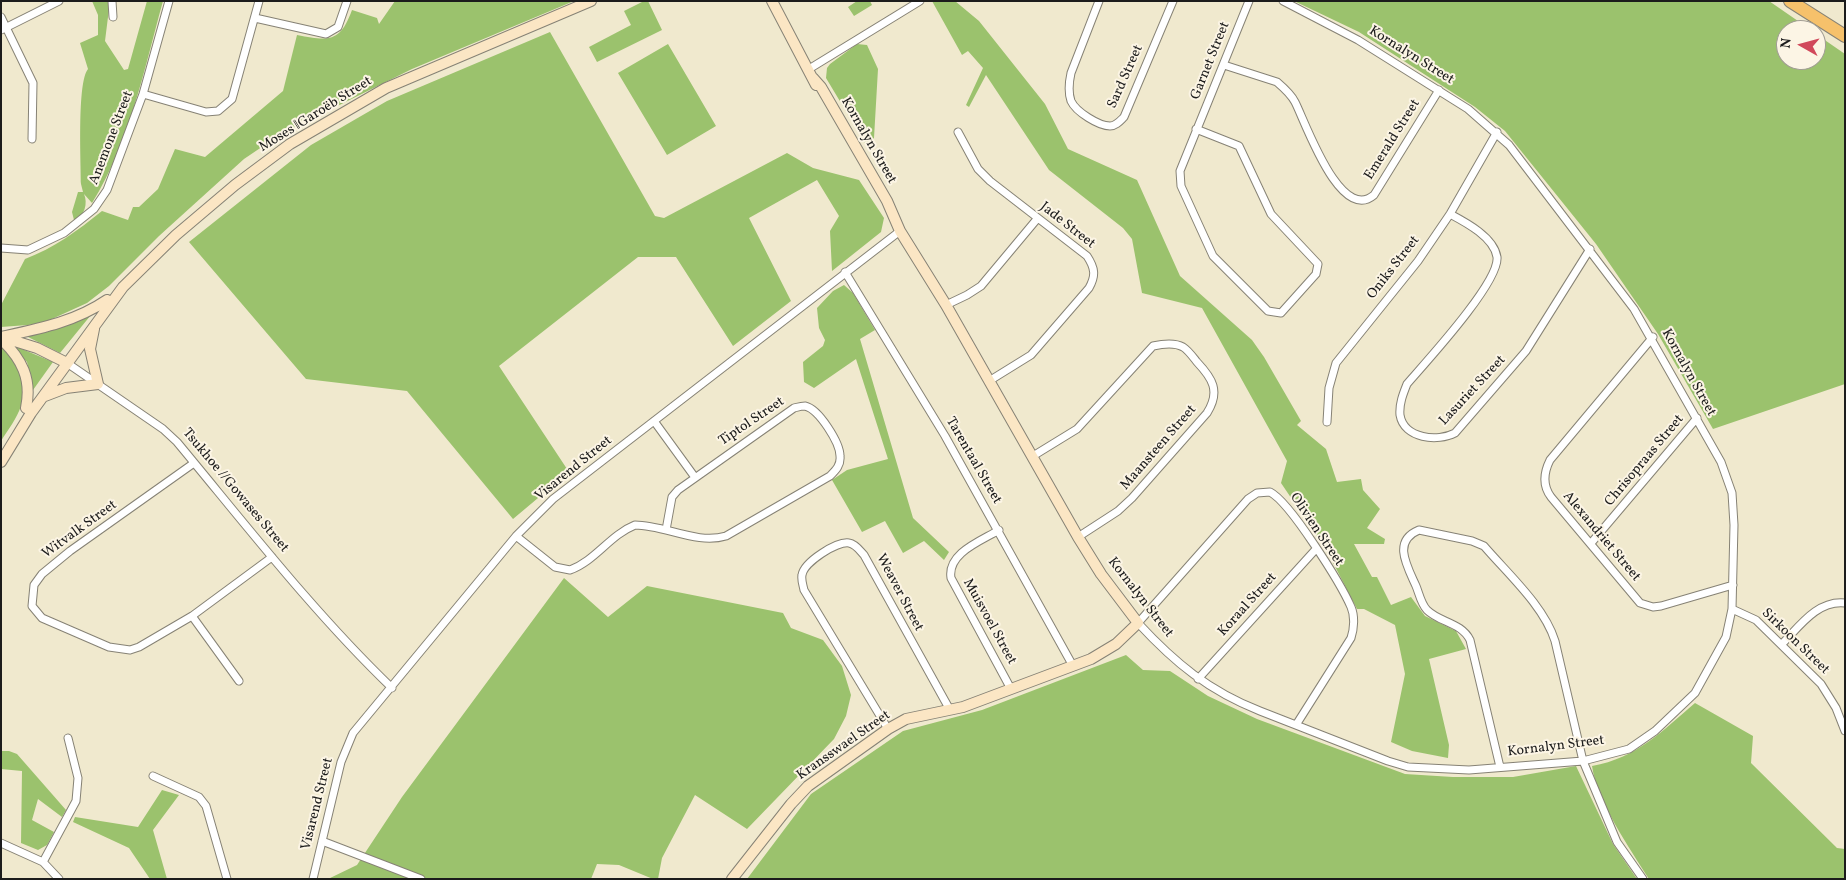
<!DOCTYPE html>
<html>
<head>
<meta charset="utf-8">
<style>
  body { margin:0 }
  #map { position:relative; width:1846px; height:880px; overflow:hidden; background:#f0e9ce; font-family:Vollkorn,serif }
  canvas { display:block }
  .frame { position:absolute; inset:0; border:2px solid #1c1c1c; pointer-events:none }
  .north { position:absolute; left:1776px; top:20px; width:50px; height:50px; box-sizing:border-box; background:#fcf5e5; border:1px solid #a29e95; border-radius:50%; rotate:277deg; font-size:14px; font-weight:700; line-height:20px; text-align:center; color:#1c1c1c }
  .north::after { content:''; display:block; margin:auto; width:18px; height:22px; background:#d1495b; clip-path:polygon(50% 0,100% 100%,50% 72%,0 100%) }
</style>
</head>
<body>
<div id="map">
<canvas width="1846" height="880"></canvas>
<div class="frame"></div>
<div class="north">N</div>
</div>
<script>
const c = document.querySelector('canvas').getContext('2d');
c.lineJoin = 'round';
function fill(path, color) {
  c.fillStyle = color;
  c.fill(path, 'evenodd');
}
function trace(path, color, width, dash) {
  c.strokeStyle = color;
  c.lineWidth = width;
  c.lineCap = dash ? 'butt' : 'round';
  c.setLineDash(dash || []);
  c.stroke(path);
}
function label(font, color, halo, rows, align = 'center') {
  c.font = font + ' Vollkorn,serif';
  c.lineWidth = 4;
  c.setLineDash([]);
  c.textBaseline = 'middle';
  c.strokeStyle = halo;
  c.fillStyle = color;
  for (const [text, x, y, turn = 0] of rows) {
    c.save();
    c.translate(x, y);
    c.rotate((+turn || 0) * Math.PI / 180);
    c.textAlign = isNaN(turn) ? turn : align;
    if (halo) c.strokeText(text, 0, 0);
    c.fillText(text, 0, 0);
    c.restore();
  }
}
fill(new Path2D(`
  M 92,1 L 110,1 L 105,41 L 124,70 L 128,69 L 147,1 L 163,1 C 144,69 130,142 92,203 L 84,194 C 88,203 85,216 74,220 L 72,212 L 78,192 L 83,192 L 81,184 C 81,162 77,82 88,69 L 80,43 L 98,35 L 98,15 Z
  M 395,1 L 574,1 L 412,69 L 281,134 L 244,159 L 159,236 L 109,286 L 87,303 L 41,324 L 1,327 L 1,305 L 25,259 C 54,248 77,231 102,211 L 128,220 L 133,207 L 139,207 L 158,189 L 175,149 L 205,157 L 283,91 L 297,35 C 329,41 340,43 352,10 L 377,18 L 379,24 Z
  M 644,1 L 648,1 L 662,30 L 597,62 L 589,47 L 631,25 L 624,11 Z
  M 857,1 L 870,1 L 872,5 L 854,16 L 848,7 Z
  M 932,1 L 955,1 L 979,21 L 1045,104 L 1068,149 L 1137,180 L 1180,276 L 1252,340 L 1264,357 L 1301,421 L 1297,425 L 1326,449 L 1337,482 L 1361,479 L 1363,490 L 1380,509 L 1367,528 L 1385,539 L 1384,544 L 1354,544 L 1372,577 L 1377,577 L 1391,605 L 1411,597 L 1425,616 L 1456,631 L 1466,649 L 1429,659 L 1449,745 L 1448,758 L 1412,751 L 1391,742 L 1405,674 L 1395,625 L 1364,609 L 1357,609 L 1327,551 L 1281,483 L 1287,461 L 1202,308 L 1142,293 L 1132,239 L 1123,228 L 1049,170 L 986,75 L 969,107 L 966,105 L 983,68 L 968,51 L 962,55 Z
  M 1294,1 L 1769,1 L 1811,30 L 1786,30 L 1786,60 L 1816,60 L 1816,34 L 1845,54 L 1845,384 L 1713,429 L 1658,334 L 1596,244 L 1505,131 L 1475,107 L 1359,32 Z
  M 550,32 L 655,216 L 664,218 L 787,153 L 813,168 L 859,180 L 884,218 L 881,232 L 832,271 L 830,231 L 839,216 L 817,180 L 749,218 L 791,301 L 733,346 L 676,257 L 638,257 L 499,366 L 569,472 L 513,519 L 407,391 L 306,379 L 189,242 L 311,145 L 387,101 Z
  M 668,44 L 716,126 L 667,155 L 618,73 Z
  M 857,44 L 867,45 L 878,69 L 874,138 L 869,143 L 865,143 L 826,78 L 827,68 L 830,64 Z
  M 844,285 L 853,293 L 875,330 L 860,339 L 913,518 L 949,552 L 944,560 L 924,541 L 903,553 L 885,521 L 862,532 L 832,480 L 847,470 L 888,459 L 856,359 L 814,388 L 804,382 L 803,362 L 823,346 L 825,340 L 819,328 L 817,308 L 833,291 Z
  M 95,310 L 60,353 L 24,335 Z
  M 10,344 L 53,362 L 33,390 L 27,362 Z
  M 1,347 C 20,360 30,384 21,406 C 17,418 8,430 1,441 Z
  M 564,578 L 608,617 L 647,586 L 783,613 L 791,628 L 823,640 L 842,666 L 851,695 L 846,716 L 834,739 L 747,829 L 695,795 L 662,858 L 658,879 L 653,879 L 619,865 L 597,864 L 591,879 L 328,879 L 357,865 L 402,797 Z
  M 1126,655 L 1143,670 L 1170,671 L 1208,696 L 1257,719 L 1405,774 L 1453,777 L 1513,777 L 1576,766 L 1613,844 L 1637,879 L 747,879 L 811,794 L 903,731 L 982,710 Z
  M 1695,703 L 1753,736 L 1751,763 L 1837,848 L 1845,849 L 1845,879 L 1649,879 C 1630,849 1597,801 1592,766 C 1637,758 1662,731 1695,703 Z
  M 1,751 L 9,751 L 17,754 L 66,810 L 62,817 L 38,799 L 32,820 L 54,832 L 47,845 L 38,850 L 21,843 L 22,771 L 1,769 Z
  M 162,790 L 179,795 L 153,830 L 167,879 L 150,879 L 129,848 L 73,822 L 75,817 L 138,827 Z`), '#9bc26d');
const street = new Path2D(`
  M 112,1 L 113,17
  M 1099,1 L 1071,73 C 1069,82 1068,92 1071,101 C 1076,112 1099,126 1110,126 C 1116,126 1120,121 1124,117 L 1173,1
  M 1283,1 L 1358,40 L 1468,109 L 1509,145 L 1634,309 L 1721,462 L 1732,493 L 1734,525 L 1732,609 L 1726,637 L 1695,693 L 1655,731 L 1629,749 L 1583,761 L 1469,770 L 1408,767 L 1388,761 L 1260,711 C 1209,691 1175,663 1138,623 L 1248,499 L 1257,493 L 1270,492 C 1290,502 1341,584 1351,607 C 1355,616 1354,629 1351,638 L 1296,725
  M 1,17 L 33,83 L 32,139
  M 255,18 L 326,34 L 338,27 L 347,1
  M 1,30 L 59,1
  M 1224,65 L 1277,82 C 1284,88 1291,94 1295,102 C 1305,121 1340,224 1374,195 L 1439,90
  M 809,69 L 920,1
  M 143,94 L 206,112 L 218,111 L 232,99 L 259,1
  M 1196,129 L 1239,146 L 1271,214 L 1318,264 L 1316,274 L 1281,313 L 1268,311 L 1213,256 L 1181,186 L 1180,171 L 1249,1
  M 958,132 L 978,169 L 990,181 L 1087,256 C 1095,268 1096,276 1089,288 L 1031,355 L 989,381
  M 1450,214 C 1465,222 1494,237 1497,257 C 1500,282 1425,363 1407,384 C 1403,394 1399,404 1400,415 C 1404,439 1438,442 1455,433 L 1526,351 L 1590,249
  M 1,248 L 28,250 L 64,233 L 94,209 L 107,190 L 143,94 L 169,1
  M 845,272 L 945,436 L 1073,666
  M 946,305 L 967,295 L 981,286 L 1037,219
  M 1653,337 L 1550,460 C 1544,472 1542,485 1551,497 L 1640,603 L 1653,607 L 1661,606 L 1733,585
  M 67,363 L 163,429 L 177,442 C 246,525 314,613 392,688
  M 654,421 L 694,476
  M 1327,422 L 1329,388 L 1336,363 L 1418,261 L 1450,214 L 1497,132
  M 1033,456 L 1077,429 L 1153,346 C 1162,344 1174,342 1183,347 C 1188,350 1193,357 1197,362 C 1212,378 1221,391 1207,413 L 1132,498 L 1118,511 L 1078,537
  M 194,463 L 70,551 L 42,574 L 34,585 L 32,606 L 42,618 L 109,647 L 130,650 L 139,647 L 192,616 L 272,557
  M 999,530 C 981,541 947,553 951,578 L 1011,689
  M 516,536 L 555,567 L 570,570 C 595,561 610,535 635,525 C 665,525 697,545 726,536 L 830,476 C 836,470 841,465 840,456 C 840,443 819,409 805,406 C 801,406 798,407 794,408 L 678,490 L 672,497 L 666,530
  M 1592,542 L 1697,418
  M 1732,609 L 1756,620 L 1821,684 L 1836,708 L 1845,731
  M 192,616 L 239,681
  M 1782,644 C 1799,627 1817,600 1845,603
  M 1198,679 L 1316,549
  M 888,729 L 804,590 C 803,585 801,580 802,575 C 804,562 837,541 849,543 C 856,544 860,551 864,555 L 950,710
  M 1500,767 L 1470,640 C 1461,622 1440,623 1427,610 C 1421,604 1419,593 1416,586 C 1407,566 1392,541 1419,530 L 1472,541 L 1484,546 C 1508,574 1544,606 1555,641 L 1583,761 L 1617,842 L 1643,879
  M 153,776 L 199,797 L 206,806 L 227,879
  M 322,841 L 421,879
  M 1,843 L 43,862 L 59,879
  M 43,862 L 76,801 L 78,778 L 68,738
  M 313,879 L 341,762 L 353,733 L 516,536 L 553,499 L 900,231`);
const secondary = new Path2D(`
  M 772,1 L 816,85
  M 1,337 C 38,329 75,322 107,300
  M 5,338 L 37,348 L 67,363
  M 1,339 C 22,359 32,379 26,408
  M 45,396 L 66,388 L 98,384 L 90,349 L 94,329
  M 1,462 L 31,413 L 123,287 L 176,235 L 235,185 L 290,144 L 386,88 L 591,1
  M 732,879 L 791,804 L 808,786 L 888,729 L 906,719 L 963,707 L 1091,659 L 1116,644 L 1138,623 L 1101,574 L 1078,537 L 946,305 L 900,231 L 887,201 L 821,87 L 813,78`);
const highway = new Path2D(`
  M 1790,1 L 1845,36`);
trace(street, '#868275', 9);
trace(secondary, '#868275', 12);
trace(highway, '#868275', 14);
trace(street, '#fff', 7);
trace(secondary, '#fbe6c4', 10);
trace(highway, '#f6c16b', 12);
label('14px', '#1c1c1c', '#fcf5e5', [
  ["Kornalyn Street",1411,56,32],
  ["Garnet Street",1211,61,-68],
  ["Sard Street",1126,77,-66],
  ["Moses ǁGaroëb Street",316,115,-32],
  ["Anemone Street",112,138,-69],
  ["Emerald Street",1393,140,-58],
  ["Kornalyn Street",868,141,60],
  ["Jade Street",1067,226,38],
  ["Oniks Street",1394,268,-52],
  ["Kornalyn Street",1688,373,61],
  ["Lasuriet Street",1473,391,-47],
  ["Tiptol Street",752,422,-34],
  ["Maansteen Street",1159,448,-49],
  ["Tarentaal Street",973,461,60],
  ["Chrisopraas Street",1645,461,-50],
  ["Visarend Street",574,469,-39],
  ["Tsukhoe //Gowases Street",235,491,50],
  ["Witvalk Street",80,530,-36],
  ["Olivien Street",1316,530,56],
  ["Alexandriet Street",1601,537,50],
  ["Weaver Street",899,593,62],
  ["Kornalyn Street",1140,598,52],
  ["Koraal Street",1248,605,-48],
  ["Muisvoel Street",989,622,61],
  ["Sirkoon Street",1795,642,44],
  ["Kransswael Street",844,746,-35],
  ["Kornalyn Street",1556,747,-7],
  ["Visarend Street",318,804,-76]
]);
</script>
</body>
</html>
